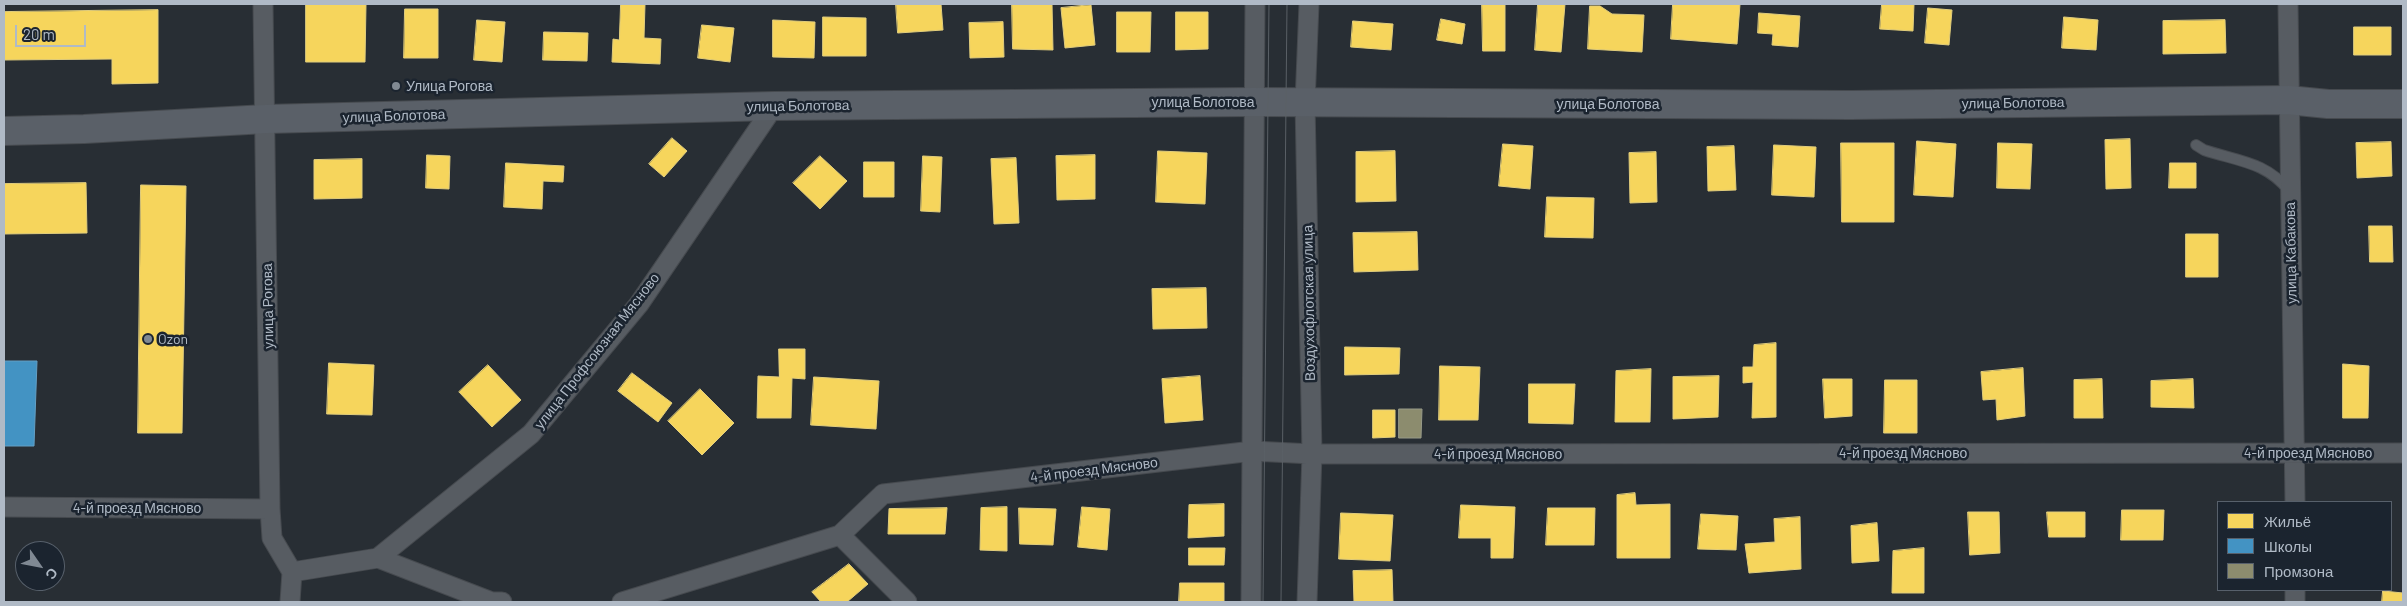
<!DOCTYPE html>
<html>
<head>
<meta charset="utf-8">
<style>
  body { margin:0 }
  #map { position:relative; width:2407px; height:606px; overflow:hidden; background:#282e34; font-family:Barlow,sans-serif }
  canvas { display:block }
  .frame { position:absolute; inset:0; border:5px solid #b0bac6; pointer-events:none }
  .legend { position:absolute; left:2217px; top:501px; width:175px; height:90px; box-sizing:border-box; background:#1b242f; border:1px solid #57606b; margin:0; padding:6px 9px; list-style:none; font-size:15px; color:#b0bac6 }
  .legend li { display:flex; align-items:center; gap:10px; height:25px }
  .legend b { width:25px; border:1px solid #57606b }
  .north { position:absolute; left:15px; top:541px; width:50px; height:50px; box-sizing:border-box; background:#1b242f; border:1px solid #57606b; border-radius:50%; rotate:123deg; font-size:14px; font-weight:700; line-height:20px; text-align:center; color:#b0bac6 }
  .north::after { content:''; display:block; margin:auto; width:18px; height:22px; background:#808993; clip-path:polygon(50% 0,100% 100%,50% 72%,0 100%) }
  .scale { position:absolute; left:15px; top:25px; width:71px; height:22px; box-sizing:border-box; border:2px solid #b0bac6; border-top:0; padding-left:6px; font-size:15px; line-height:18px; white-space:nowrap; color:#b0bac6; -webkit-text-stroke:4px #1b242f; paint-order:stroke }
</style>
</head>
<body>
<div id="map">
<canvas width="2407" height="606"></canvas>
<div class="frame"></div>
<ul class="legend">
<li><b style="height:14px;background:#f6d55c"></b>Жильё</li>
<li><b style="height:14px;background:#4393c3"></b>Школы</li>
<li><b style="height:14px;background:#8c8c6e"></b>Промзона</li>
</ul>
<div class="north">С</div>
<div class="scale">20 m</div>
</div>
<script>
const c = document.querySelector('canvas').getContext('2d');
c.lineJoin = 'round';
function fill(path, color) {
  c.fillStyle = color;
  c.fill(path, 'evenodd');
}
function trace(path, color, width, dash) {
  c.strokeStyle = color;
  c.lineWidth = width;
  c.lineCap = dash ? 'butt' : 'round';
  c.setLineDash(dash || []);
  c.stroke(path);
}
function label(font, color, halo, rows, align = 'center') {
  c.font = font + ' Barlow,sans-serif';
  c.lineWidth = 5;
  c.setLineDash([]);
  c.textBaseline = 'middle';
  c.strokeStyle = halo;
  c.fillStyle = color;
  for (const [text, x, y, turn = 0] of rows) {
    c.save();
    c.translate(x, y);
    c.rotate((+turn || 0) * Math.PI / 180);
    c.textAlign = isNaN(turn) ? turn : align;
    if (halo) c.strokeText(text, 0, 0);
    c.fillText(text, 0, 0);
    c.restore();
  }
}
const homes = new Path2D(`
  M 306,4 L 366,4 L 365,62 L 306,62 Z
  M 621,4 L 645,4 L 644,38 L 661,39 L 660,64 L 612,62 L 613,39 L 619,40 Z
  M 896,4 L 941,4 L 943,30 L 898,33 Z
  M 1012,4 L 1052,4 L 1053,50 L 1013,49 Z
  M 1482,4 L 1505,4 L 1505,51 L 1483,51 Z
  M 1538,4 L 1565,4 L 1561,52 L 1535,50 Z
  M 1673,4 L 1740,4 L 1737,44 L 1671,39 Z
  M 1882,4 L 1914,4 L 1913,31 L 1880,29 Z
  M 1091,5 L 1095,45 L 1065,48 L 1061,8 Z
  M 1590,6 L 1600,6 L 1612,14 L 1644,15 L 1642,52 L 1588,49 Z
  M 1928,8 L 1952,10 L 1949,45 L 1925,43 Z
  M 405,9 L 438,9 L 438,58 L 404,58 Z
  M 158,10 L 158,83 L 112,84 L 112,59 L 4,60 L 4,12 Z
  M 1117,12 L 1151,12 L 1150,52 L 1117,52 Z
  M 1176,12 L 1208,12 L 1208,49 L 1176,50 Z
  M 1759,13 L 1800,16 L 1798,47 L 1772,45 L 1773,34 L 1758,33 Z
  M 823,17 L 866,18 L 866,56 L 823,56 Z
  M 2064,17 L 2098,20 L 2096,50 L 2062,48 Z
  M 1441,19 L 1465,24 L 1462,44 L 1437,40 Z
  M 477,20 L 505,22 L 502,62 L 474,60 Z
  M 773,20 L 815,22 L 814,58 L 773,57 Z
  M 2225,20 L 2226,53 L 2163,54 L 2163,21 Z
  M 1353,21 L 1393,24 L 1391,50 L 1351,47 Z
  M 1003,22 L 1004,57 L 970,58 L 969,23 Z
  M 702,25 L 734,28 L 730,62 L 698,58 Z
  M 2354,27 L 2391,27 L 2391,55 L 2354,55 Z
  M 544,32 L 588,33 L 587,61 L 543,60 Z
  M 672,138 L 687,151 L 664,177 L 649,164 Z
  M 2130,139 L 2131,188 L 2106,189 L 2105,140 Z
  M 1917,141 L 1956,144 L 1953,197 L 1914,195 Z
  M 2391,142 L 2392,176 L 2357,178 L 2356,143 Z
  M 1841,143 L 1894,143 L 1894,222 L 1842,222 Z
  M 1998,143 L 2032,144 L 2030,189 L 1997,188 Z
  M 1503,144 L 1533,146 L 1530,189 L 1499,186 Z
  M 1774,145 L 1816,147 L 1814,197 L 1772,195 Z
  M 1734,146 L 1736,190 L 1708,191 L 1707,147 Z
  M 1158,151 L 1207,153 L 1205,204 L 1156,202 Z
  M 1395,151 L 1396,201 L 1356,202 L 1356,152 Z
  M 1656,152 L 1657,202 L 1630,203 L 1629,153 Z
  M 427,155 L 450,156 L 449,189 L 426,188 Z
  M 1095,155 L 1095,199 L 1057,200 L 1056,156 Z
  M 820,156 L 847,181 L 820,209 L 793,183 Z
  M 923,156 L 942,157 L 940,212 L 921,211 Z
  M 1016,158 L 1019,223 L 994,224 L 991,159 Z
  M 362,159 L 362,198 L 314,199 L 314,160 Z
  M 864,162 L 894,162 L 894,197 L 864,197 Z
  M 506,163 L 564,166 L 563,182 L 543,181 L 542,209 L 504,207 Z
  M 2170,163 L 2196,163 L 2196,188 L 2169,188 Z
  M 86,183 L 87,233 L 4,234 L 4,184 Z
  M 141,185 L 186,186 L 182,433 L 138,433 Z
  M 1547,197 L 1594,198 L 1593,238 L 1545,237 Z
  M 2369,226 L 2392,226 L 2393,262 L 2370,262 Z
  M 1417,232 L 1418,270 L 1354,272 L 1353,233 Z
  M 2186,234 L 2218,234 L 2218,277 L 2186,277 Z
  M 1206,288 L 1207,328 L 1153,329 L 1152,289 Z
  M 1776,343 L 1776,417 L 1752,418 L 1753,382 L 1743,383 L 1743,367 L 1753,367 L 1754,345 Z
  M 1345,347 L 1400,348 L 1399,374 L 1345,375 Z
  M 779,349 L 805,349 L 805,379 L 792,378 L 791,418 L 757,418 L 758,376 L 779,377 Z
  M 329,363 L 374,365 L 372,415 L 327,414 Z
  M 2343,364 L 2369,366 L 2368,418 L 2343,418 Z
  M 488,365 L 521,400 L 492,427 L 459,392 Z
  M 1440,366 L 1480,367 L 1478,420 L 1439,420 Z
  M 2023,368 L 2025,416 L 1997,420 L 1996,399 L 1983,400 L 1981,372 Z
  M 1651,369 L 1650,422 L 1615,422 L 1616,371 Z
  M 632,373 L 672,403 L 658,422 L 618,391 Z
  M 1200,376 L 1203,420 L 1165,423 L 1162,379 Z
  M 1719,376 L 1718,417 L 1673,419 L 1673,377 Z
  M 814,377 L 879,381 L 876,429 L 811,425 Z
  M 1823,379 L 1852,379 L 1852,416 L 1825,418 Z
  M 2102,379 L 2103,418 L 2074,418 L 2074,380 Z
  M 2193,379 L 2194,408 L 2151,407 L 2151,381 Z
  M 1885,380 L 1917,380 L 1917,433 L 1884,433 Z
  M 1529,384 L 1575,384 L 1573,424 L 1529,423 Z
  M 700,389 L 734,423 L 702,455 L 668,421 Z
  M 1373,410 L 1395,410 L 1395,437 L 1373,438 Z
  M 1635,493 L 1636,505 L 1670,504 L 1670,558 L 1617,558 L 1617,495 Z
  M 1224,504 L 1224,536 L 1188,538 L 1189,505 Z
  M 1461,505 L 1515,507 L 1513,558 L 1491,558 L 1491,538 L 1459,538 Z
  M 1007,507 L 1007,551 L 980,550 L 981,508 Z
  M 1082,507 L 1110,509 L 1107,550 L 1078,547 Z
  M 947,508 L 945,534 L 888,534 L 889,509 Z
  M 1019,508 L 1056,509 L 1053,545 L 1020,544 Z
  M 1548,508 L 1595,508 L 1594,545 L 1546,545 Z
  M 2122,510 L 2164,510 L 2163,540 L 2121,540 Z
  M 1968,512 L 1999,512 L 2000,553 L 1970,555 Z
  M 2047,512 L 2085,512 L 2085,537 L 2049,537 Z
  M 1341,513 L 1393,515 L 1390,561 L 1339,559 Z
  M 1701,514 L 1738,516 L 1736,550 L 1698,549 Z
  M 1800,517 L 1801,569 L 1749,573 L 1745,544 L 1775,542 L 1774,519 Z
  M 1877,523 L 1879,561 L 1852,563 L 1851,526 Z
  M 1189,548 L 1225,548 L 1224,565 L 1189,565 Z
  M 1924,548 L 1924,593 L 1892,593 L 1893,551 Z
  M 849,564 L 868,584 L 847,602 L 821,602 L 812,592 Z
  M 1392,570 L 1393,602 L 1354,602 L 1353,571 Z
  M 1180,583 L 1224,583 L 1224,602 L 1179,602 Z
  M 2383,591 L 2403,593 L 2403,602 L 2382,602 Z`);
fill(homes, '#f6d55c');
trace(homes, '#e1cd7c', 1);
const schools = new Path2D(`
  M 4,361 L 37,361 L 34,446 L 4,446 Z`);
fill(schools, '#4393c3');
trace(schools, '#649fc4', 1);
const industry = new Path2D(`
  M 1399,409 L 1422,409 L 1421,438 L 1399,438 Z`);
fill(industry, '#8c8c6e');
trace(industry, '#979a88', 1);
const lane = new Path2D(`
  M 2196,145 L 2204,150 C 2237,161 2267,162 2289,191`);
const street = new Path2D(`
  M 263,4 L 270,509 L 272,538 L 292,572 L 290,602
  M 2288,4 L 2295,502
  M 4,507 L 270,509
  M 840,535 L 907,602
  M 378,558 L 531,434 L 639,304 L 774,106
  M 292,572 L 378,558 L 492,602 L 502,602
  M 2295,590 L 2295,602
  M 622,602 L 840,535 L 883,494 L 1253,451 L 1312,454 L 2403,453
  M 1251,602 L 1255,4
  M 1307,602 L 1312,454 L 1305,103 L 1309,4`);
const secondary = new Path2D(`
  M 4,131 L 84,129 L 266,119 L 774,106 L 1254,102 L 1851,105 L 2288,100 L 2328,104 L 2403,104`);
trace(lane, '#464a4f', 12);
trace(street, '#464a4f', 21);
trace(secondary, '#464a4f', 30);
trace(lane, '#575c62', 10);
trace(street, '#575c62', 19);
trace(secondary, '#5a6068', 28);
trace(new Path2D(`
  M 1263,602 L 1269,4
  M 1281,602 L 1287,4`), '#5a6066', 1);
for (const [x, y, r, color] of [
  [396,86,5,"#808993"],
  [148,339,5,"#808993"]
]) {
  const dot = new Path2D();
  dot.arc(x, y, r, 0, 2 * Math.PI);
  c.fillStyle = color;
  c.fill(dot);
  trace(dot, '#1b242f', 2);
}
label('14px', '#b0bac6', '#1b242f', [
  ["Улица Рогова",406,86],
  ["Ozon",158,339]
], 'left');
label('14px', '#b0bac6', '#1b242f', [
  ["улица Болотова",1203,102],
  ["улица Болотова",2013,103,-1],
  ["улица Болотова",1608,104],
  ["улица Болотова",798,106,-1],
  ["улица Болотова",394,116,-2],
  ["улица Кабакова",2291,253,-91],
  ["Воздухофлотская улица",1309,303,-91],
  ["улица Рогова",268,306,-91],
  ["улица Профсоюзная Мясново",597,351,-52],
  ["4-й проезд Мясново",1903,453],
  ["4-й проезд Мясново",2308,453],
  ["4-й проезд Мясново",1498,454],
  ["4-й проезд Мясново",1094,470,-7],
  ["4-й проезд Мясново",137,508]
]);
</script>
</body>
</html>
